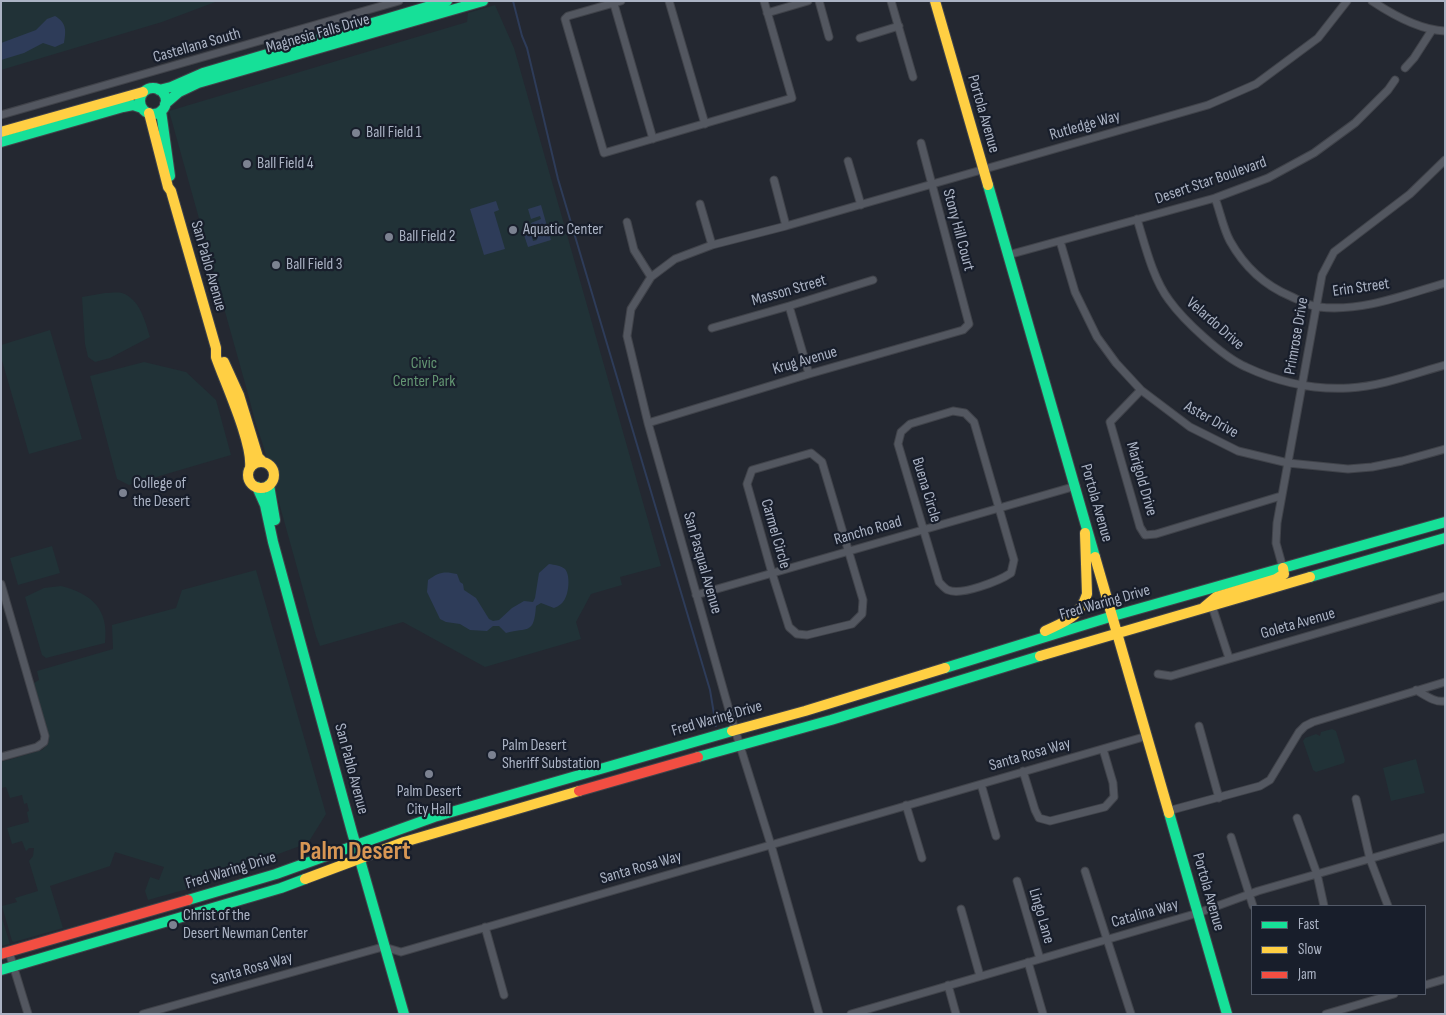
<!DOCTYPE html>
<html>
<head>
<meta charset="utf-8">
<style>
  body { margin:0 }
  #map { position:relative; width:1446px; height:1015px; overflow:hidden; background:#242831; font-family:"Sofia Sans Condensed",sans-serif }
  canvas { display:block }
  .frame { position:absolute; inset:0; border:2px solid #abb3c4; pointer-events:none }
  .legend { position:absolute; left:1251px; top:905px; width:175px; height:90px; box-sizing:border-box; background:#181e2b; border:1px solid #535a68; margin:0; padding:6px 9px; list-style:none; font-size:15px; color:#abb3c4 }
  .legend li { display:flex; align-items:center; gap:10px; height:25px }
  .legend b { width:25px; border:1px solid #535a68 }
</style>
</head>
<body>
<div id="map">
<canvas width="1446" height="1015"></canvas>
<div class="frame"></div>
<ul class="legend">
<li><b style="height:6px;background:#16e098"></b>Fast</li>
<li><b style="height:6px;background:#ffcf43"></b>Slow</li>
<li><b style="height:6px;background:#f24e42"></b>Jam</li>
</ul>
</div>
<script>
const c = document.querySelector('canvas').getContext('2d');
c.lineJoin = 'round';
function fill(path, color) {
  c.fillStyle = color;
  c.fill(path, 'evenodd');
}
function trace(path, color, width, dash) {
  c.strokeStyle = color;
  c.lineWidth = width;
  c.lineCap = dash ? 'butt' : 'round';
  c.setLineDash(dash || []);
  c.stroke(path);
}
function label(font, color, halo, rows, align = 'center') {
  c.font = font + ' "Sofia Sans Condensed",sans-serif';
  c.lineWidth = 4.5;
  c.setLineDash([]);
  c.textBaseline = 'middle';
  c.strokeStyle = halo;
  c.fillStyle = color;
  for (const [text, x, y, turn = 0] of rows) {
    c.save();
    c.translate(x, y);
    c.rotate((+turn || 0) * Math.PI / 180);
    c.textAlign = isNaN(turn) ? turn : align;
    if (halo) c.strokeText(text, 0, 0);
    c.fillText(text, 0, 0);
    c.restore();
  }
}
fill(new Path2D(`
  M 1,1 L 218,1 L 162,22 L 1,70 Z
  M 495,5 L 514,48 L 661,566 L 620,577 L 622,585 L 591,594 L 576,622 L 581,639 L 485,667 L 403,622 L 320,646 L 316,636 L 263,445 L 255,421 L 248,394 L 169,111 L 467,22 L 468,13 Z
  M 105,293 C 110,293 117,292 122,293 C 140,299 145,321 150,337 L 110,358 L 95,362 L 88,357 L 85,344 L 82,297 Z
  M 50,330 L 82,439 L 29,454 L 1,357 L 1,345 Z
  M 144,362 L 186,372 L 216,400 L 231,455 L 129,485 L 117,479 L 90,376 Z
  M 52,546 L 60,573 L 18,585 L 10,558 Z
  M 256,570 L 326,814 L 308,843 L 273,856 L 207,875 L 209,883 L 148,900 L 145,891 L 150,877 L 159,880 L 164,867 L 115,852 L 110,866 L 50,886 L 63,928 L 14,942 L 12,941 L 2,906 L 17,902 L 15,898 L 38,891 L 29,861 L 33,856 L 34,848 L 29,848 L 26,851 L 22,841 L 12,844 L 7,828 L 29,822 L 27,812 L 29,811 L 27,803 L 24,804 L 22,795 L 10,798 L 6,787 L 1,788 L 1,762 L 42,750 L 48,744 L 49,736 L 34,683 L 39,680 L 37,671 L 113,649 L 112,625 L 176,608 L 182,590 Z
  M 61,586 C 92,594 109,609 105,643 L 46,658 L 42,655 L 25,597 L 44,588 Z
  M 1332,729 L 1336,731 L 1345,760 L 1344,763 L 1316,772 L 1313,770 L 1303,741 L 1305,738 L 1316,734 L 1320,736 L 1321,732 Z
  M 1416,759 L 1425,793 L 1391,801 L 1383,768 Z
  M 1,915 L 10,944 L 1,946 Z`), '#213237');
fill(new Path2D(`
  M 55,16 C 67,23 66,31 64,43 L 55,47 L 43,43 L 24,53 L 1,60 L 1,43 L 36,30 L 47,19 Z
  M 496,201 L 499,210 L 494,212 L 505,249 L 484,255 L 470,209 Z
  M 541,205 L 551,240 L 528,247 L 524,235 L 531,233 L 533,241 L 537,240 L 531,223 L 541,219 L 540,216 L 531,219 L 528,209 Z
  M 549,564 C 555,565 560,565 565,569 C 571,576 569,598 561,604 C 559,606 556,607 554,608 L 541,603 L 536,606 C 534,635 528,627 506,633 L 499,626 L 493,626 L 487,631 L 470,630 L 460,624 L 446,622 L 440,619 L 427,592 L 428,580 C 439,572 444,571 457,574 L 460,582 L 463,584 L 464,590 L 476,598 L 489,619 L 493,621 L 499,620 L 512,608 L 524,601 L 533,602 L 535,598 L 539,573 Z`), '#2e3c59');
trace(new Path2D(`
  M 513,1 L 522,36 L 527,48 L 558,179 L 710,690 L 716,726`), '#2e3c59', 2);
const street = new Path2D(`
  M 621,1 L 568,16 L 565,19 L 604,153 L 792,98 L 764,1
  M 669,1 L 705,124
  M 819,1 L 829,37
  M 891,1 L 913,77
  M 1372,1 C 1393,15 1419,30 1445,31
  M 614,4 L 653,139
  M 767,13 L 808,1
  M 860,38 L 899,26
  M 1405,68 L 1414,58 L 1432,30
  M 1,115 L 399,1
  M 848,161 L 861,205
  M 774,180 L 786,226
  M 1215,198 C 1220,211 1223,228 1230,241 C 1244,266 1264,285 1290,296 C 1299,300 1309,306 1319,307 C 1362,312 1404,295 1445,283
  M 700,204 L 712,245
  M 1137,219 C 1145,245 1153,279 1169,300 C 1184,321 1223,357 1246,367 C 1278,382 1314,390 1349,388 C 1382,386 1413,374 1445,365
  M 627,222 L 634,250 L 651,277
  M 1060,241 L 1075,292 L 1097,337 L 1116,363 L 1141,390 L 1190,427 L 1238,451 L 1288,463 L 1348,469 L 1372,467 L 1402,461 L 1445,449
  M 1008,255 L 1215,198 L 1268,178 L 1314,153 L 1355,123 L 1388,90 L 1395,80
  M 789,306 L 809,374
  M 712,328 L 789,306 L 873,280
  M 1141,390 L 1110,422 L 1140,527 L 1145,535 L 1156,534 L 1281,496
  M 953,411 L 965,413 L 974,422 L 1014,560 L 1011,573 C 999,581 961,596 948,590 C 945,589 941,584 939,582 L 898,444 L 901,432 L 910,424 Z
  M 648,423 L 809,374 L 963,330 L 969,324 L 921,143
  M 811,453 L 822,462 L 863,600 L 862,614 L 852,624 L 807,635 L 797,634 L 789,627 L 772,573 L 747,484 L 752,470 Z
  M 1283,568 L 1276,543 L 1277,523 L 1322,275 L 1334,252 L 1410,194 L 1445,160
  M 1,584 L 45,736 L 44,742 L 37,747 L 1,757
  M 696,595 L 1076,486
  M 1212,606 L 1229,658
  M 1158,674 L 1171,676 L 1445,596
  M 1416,690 C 1425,695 1435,703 1445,701
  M 1199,726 L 1219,798
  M 1023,771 L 1035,810 L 1039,818 L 1050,821 L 1105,807 L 1114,797 L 1113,783 L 1103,749
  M 981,784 L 996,836
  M 1356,799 L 1370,859 L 1388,906
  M 906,805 L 922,858
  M 1168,811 L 1260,786 L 1270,780 L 1299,732 L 1305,726 L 1313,722 L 1445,682
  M 1297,818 L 1317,874 L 1324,906
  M 1231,837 L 1253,906
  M 1085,871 L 1131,1014
  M 1017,881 L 1040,959
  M 961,909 L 980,976
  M 485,927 L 504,995
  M 9,952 L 28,1014
  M 1028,962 L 1043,1014
  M 948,985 L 956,1014
  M 1425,985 L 1445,979
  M 143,1014 L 379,948 L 384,947 L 401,952 L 1147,736
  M 819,1014 L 771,845 L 731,717 L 648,423 L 627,336 L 631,309 L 651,277 L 675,259 L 712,245 L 786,226 L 1208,105 L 1256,84 L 1318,38 L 1347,1
  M 851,1014 L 1198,913 L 1258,891 L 1445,837
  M 1326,1014 L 1394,994`);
const fast = new Path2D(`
  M140 101a13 13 0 1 1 26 0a13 13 0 1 1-26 0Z
  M 159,90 L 171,87 L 203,73 L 447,1
  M 165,104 L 179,92 L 198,83 L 483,1
  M 161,111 L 170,176
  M 1,142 L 123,107 L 133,105 L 142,108
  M 988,185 L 1095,557
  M 269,485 L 275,520
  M 257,487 L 265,505 L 273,542 L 352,832 L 404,1014
  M 1310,577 L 1445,538
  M 945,668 L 1113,616 L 1445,522
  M 698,757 L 831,720 L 1040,656
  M 1169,813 L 1227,1014
  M 188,900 L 276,874 L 434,817 L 732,731
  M 1,970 L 281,888 L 305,879`);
const slow = new Path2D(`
  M 935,1 L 988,185
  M 149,113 L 168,187 L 171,191 L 216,348 L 216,357 C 225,383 253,443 250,468
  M 1,132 L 143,92
  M 224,362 L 239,395 L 258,457 L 263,462
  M248 475a13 13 0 1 1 26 0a13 13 0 1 1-26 0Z
  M 1095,557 L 1169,813
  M 1203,608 L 1216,597 L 1276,579 L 1284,574 L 1283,568
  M 1045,631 C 1066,621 1079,618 1087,594 L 1085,533
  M 1040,656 L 1310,577
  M 732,731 L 805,711 L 945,668
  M 305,879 L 404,842 L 579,791`);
const jam = new Path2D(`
  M 579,791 L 698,757
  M 1,954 L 188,900`);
trace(street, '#40434a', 9);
trace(fast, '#40434a', 12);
trace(slow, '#40434a', 12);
trace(jam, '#40434a', 12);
trace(street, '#535760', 7);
trace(fast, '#16e098', 10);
trace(slow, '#ffcf43', 10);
trace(jam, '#f24e42', 10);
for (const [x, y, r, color] of [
  [356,133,5,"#7c8291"],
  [247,164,5,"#7c8291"],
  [513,230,5,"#7c8291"],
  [389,237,5,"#7c8291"],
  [276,265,5,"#7c8291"],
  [123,493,5,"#7c8291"],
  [492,755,5,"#7c8291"],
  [429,774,5,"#7c8291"],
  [173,925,5,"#7c8291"]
]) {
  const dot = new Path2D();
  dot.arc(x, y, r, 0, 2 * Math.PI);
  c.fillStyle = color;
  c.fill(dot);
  trace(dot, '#181e2b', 2);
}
label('16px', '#abb3c4', '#181e2b', [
  ["Magnesia Falls Drive",318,34,-16],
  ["Castellana South",197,46,-16],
  ["Portola Avenue",983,114,74],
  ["Rutledge Way",1085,126,-16],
  ["Desert Star Boulevard",1211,181,-19],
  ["Stony Hill Court",958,230,75],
  ["San Pablo Avenue",208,266,74],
  ["Erin Street",1361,288,-8],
  ["Masson Street",789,291,-16],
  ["Velardo Drive",1215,324,41],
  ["Primrose Drive",1297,336,-80],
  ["Krug Avenue",805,361,-16],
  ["Aster Drive",1211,420,29],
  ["Marigold Drive",1141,479,74],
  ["Buena Circle",926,490,73],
  ["Portola Avenue",1096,503,74],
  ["Rancho Road",868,531,-16],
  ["Carmel Circle",775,534,74],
  ["San Pasqual Avenue",702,563,74],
  ["Fred Waring Drive",1105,603,-16],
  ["Goleta Avenue",1298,624,-16],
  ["Fred Waring Drive",717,719,-16],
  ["Santa Rosa Way",1030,755,-16],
  ["San Pablo Avenue",351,769,75],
  ["Santa Rosa Way",641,868,-16],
  ["Fred Waring Drive",231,871,-17],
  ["Portola Avenue",1208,892,74],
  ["Catalina Way",1145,914,-16],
  ["Lingo Lane",1041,916,74],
  ["Santa Rosa Way",252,969,-16]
]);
label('16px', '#abb3c4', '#181e2b', [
  ["Ball Field 1",366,133],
  ["Ball Field 4",257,164],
  ["Aquatic Center",523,230],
  ["Ball Field 2",399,237],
  ["Ball Field 3",286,265],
  ["College of",133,484],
  ["the Desert",133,502],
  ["Palm Desert",502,746],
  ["Sheriff Substation",502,764],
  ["Palm Desert",429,792,"center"],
  ["City Hall",429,810,"center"],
  ["Christ of the",183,916],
  ["Desert Newman Center",183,934]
], 'left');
label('16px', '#639572', '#181e2b', [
  ["Civic",424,364],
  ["Center Park",424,382]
]);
label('bold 26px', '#d79654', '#181e2b', [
  ["Palm Desert",355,852]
]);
</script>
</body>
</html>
